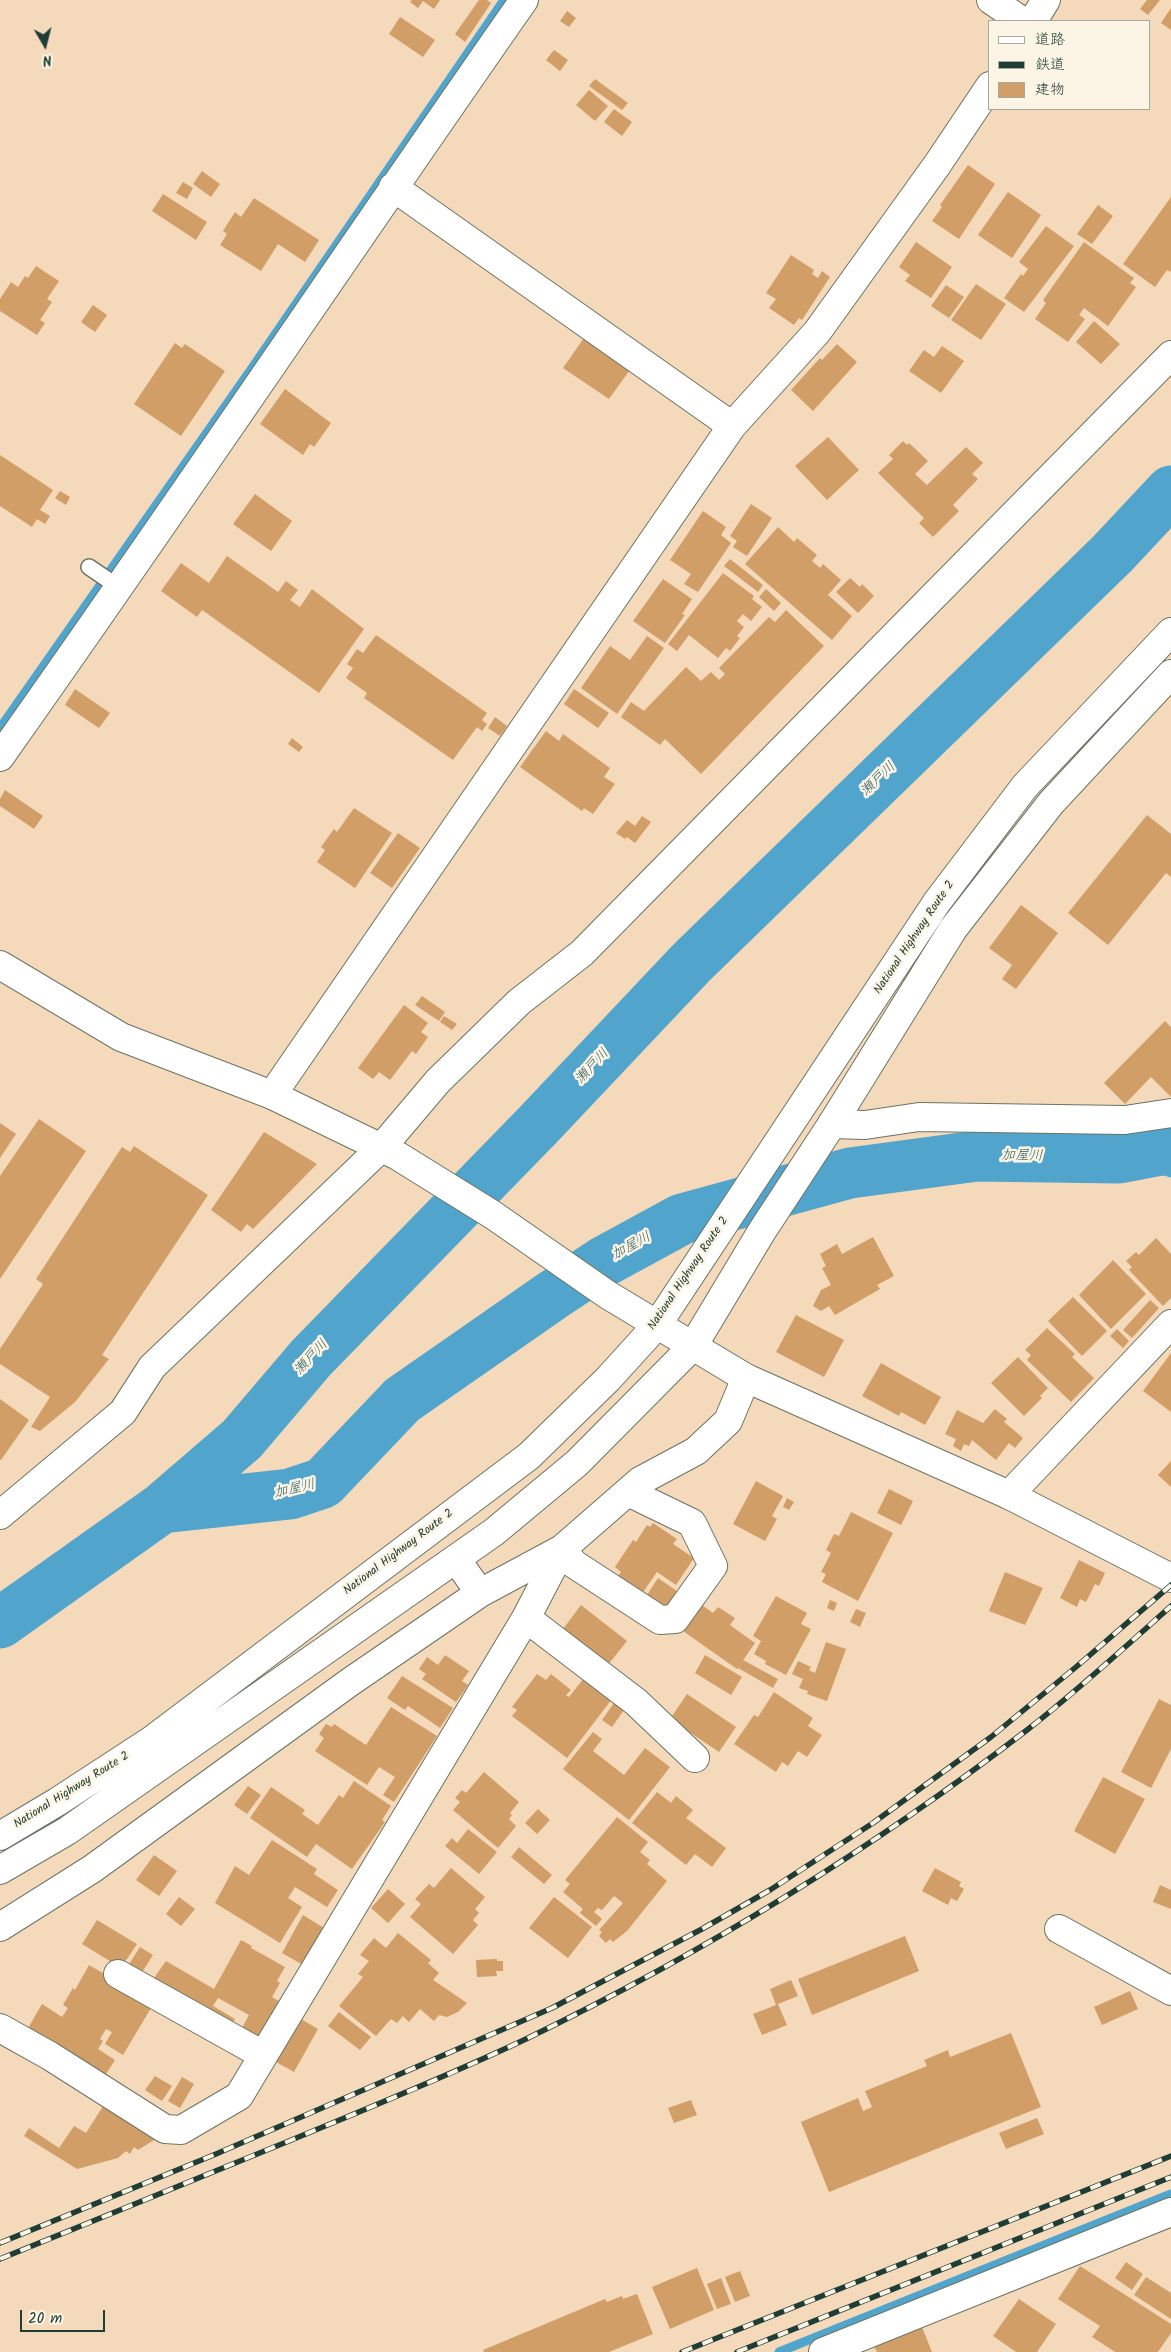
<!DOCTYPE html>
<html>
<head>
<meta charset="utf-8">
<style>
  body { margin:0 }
  #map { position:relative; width:1171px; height:2352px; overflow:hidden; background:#f4d9bb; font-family:Kalam,"Klee One",sans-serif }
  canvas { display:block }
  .legend { position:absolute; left:988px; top:20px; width:162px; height:90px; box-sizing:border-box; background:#fcf5e5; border:1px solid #a4ab9e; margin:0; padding:6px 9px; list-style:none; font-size:15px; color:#1f3d34 }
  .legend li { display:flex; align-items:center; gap:10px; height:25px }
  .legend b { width:25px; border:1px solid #a4ab9e }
  .north { position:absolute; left:20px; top:20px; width:50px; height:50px; -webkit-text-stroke:4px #fcf5e5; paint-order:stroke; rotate:172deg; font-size:14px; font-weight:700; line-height:20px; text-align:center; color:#1f3d34 }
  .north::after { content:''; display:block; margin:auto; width:18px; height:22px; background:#1f3d34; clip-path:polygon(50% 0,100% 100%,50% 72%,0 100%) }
  .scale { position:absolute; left:20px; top:2310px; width:85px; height:22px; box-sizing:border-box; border:2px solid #1f3d34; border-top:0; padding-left:6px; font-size:15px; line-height:18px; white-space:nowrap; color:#1f3d34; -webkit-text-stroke:4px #fcf5e5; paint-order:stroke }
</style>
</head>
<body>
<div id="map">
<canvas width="1171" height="2352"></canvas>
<ul class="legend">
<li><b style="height:6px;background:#fff"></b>道路</li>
<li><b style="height:6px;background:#1f3d34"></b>鉄道</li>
<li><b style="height:14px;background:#d29e67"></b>建物</li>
</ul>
<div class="north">N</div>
<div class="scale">20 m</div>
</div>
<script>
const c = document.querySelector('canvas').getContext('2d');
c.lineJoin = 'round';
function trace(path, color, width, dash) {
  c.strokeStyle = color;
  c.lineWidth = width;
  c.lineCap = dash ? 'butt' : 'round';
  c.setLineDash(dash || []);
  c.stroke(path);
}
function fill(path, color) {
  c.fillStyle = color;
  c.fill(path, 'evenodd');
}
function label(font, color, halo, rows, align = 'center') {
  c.font = font + ' Kalam,"Klee One",sans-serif';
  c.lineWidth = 5;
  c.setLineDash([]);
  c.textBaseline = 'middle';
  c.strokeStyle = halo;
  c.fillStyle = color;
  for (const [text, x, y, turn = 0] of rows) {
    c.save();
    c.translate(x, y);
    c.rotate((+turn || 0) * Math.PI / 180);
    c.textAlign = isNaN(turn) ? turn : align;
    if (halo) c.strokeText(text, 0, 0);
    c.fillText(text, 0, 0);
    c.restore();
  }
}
trace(new Path2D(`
  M 0,728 L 252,368 L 504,0
  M 1119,1158 L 1171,1173
  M 779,2352 L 1171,2194`), '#51a5cc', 9);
trace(new Path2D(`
  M 162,1508 L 290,1494 L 323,1483 L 402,1400 L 553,1295 L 603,1262 L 682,1219 L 850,1173 L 977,1156 L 1119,1158 L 1171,1148
  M 0,1623 L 162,1508 L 242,1439 L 311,1358 L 539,1124 L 691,963 L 1112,554 L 1171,491`), '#51a5cc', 51);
fill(new Path2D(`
  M 412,0 L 440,0 L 434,9 L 423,1 L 418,8 L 410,2 Z
  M 479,0 L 487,0 L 491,3 L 465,42 L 455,34 Z
  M 1147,0 L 1160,0 L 1148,15 L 1140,9 Z
  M 1171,8 L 1171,30 L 1161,23 Z
  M 567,11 L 576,18 L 569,27 L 560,21 Z
  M 400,17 L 435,40 L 423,57 L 389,34 Z
  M 554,50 L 568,60 L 560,71 L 546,60 Z
  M 595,79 L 628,103 L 622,110 L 589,86 Z
  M 589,90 L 608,106 L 595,121 L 576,105 Z
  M 614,109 L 632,122 L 622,136 L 604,122 Z
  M 968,165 L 995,184 L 959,239 L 932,221 L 942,207 L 940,205 Z
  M 202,171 L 220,184 L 211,197 L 193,184 Z
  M 183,182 L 193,188 L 187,199 L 176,193 Z
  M 1008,192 L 1041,215 L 1012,258 L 978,235 Z
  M 163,194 L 207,222 L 196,240 L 152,211 Z
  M 1171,197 L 1171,272 L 1167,270 L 1155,287 L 1123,264 Z
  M 254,198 L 319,240 L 305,262 L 278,244 L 261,271 L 220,245 L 227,234 L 223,231 L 235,212 L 241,217 Z
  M 1098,205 L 1113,216 L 1092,244 L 1077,234 Z
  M 1046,226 L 1074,246 L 1024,312 L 1004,298 L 1021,274 L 1023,276 L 1028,269 L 1019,262 Z
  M 916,242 L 952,267 L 931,298 L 905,281 L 910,275 L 899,267 Z
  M 1084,242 L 1134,278 L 1130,283 L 1136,287 L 1108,326 L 1084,308 L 1079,315 L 1085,319 L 1068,342 L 1035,319 L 1046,303 L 1043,300 Z
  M 791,255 L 814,270 L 812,274 L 818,278 L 822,271 L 830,277 L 802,320 L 799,318 L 794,325 L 769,308 L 776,299 L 766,293 Z
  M 36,266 L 59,281 L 47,299 L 52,302 L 40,320 L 45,323 L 37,335 L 0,311 L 0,299 L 11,282 L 18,287 L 25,276 L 28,278 Z
  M 976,284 L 1006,304 L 981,340 L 951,320 Z
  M 946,285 L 964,297 L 949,318 L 931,306 Z
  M 93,305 L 107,315 L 95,332 L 81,322 Z
  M 1094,321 L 1120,344 L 1101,364 L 1076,342 Z
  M 586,335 L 632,367 L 609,399 L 563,368 Z
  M 175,343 L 182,348 L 185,344 L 225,371 L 181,436 L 134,404 Z
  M 837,344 L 857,362 L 813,411 L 791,390 L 820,358 L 822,360 Z
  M 942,346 L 964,361 L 941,393 L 909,371 L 924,350 L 934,357 Z
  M 285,389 L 331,423 L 314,447 L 310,444 L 303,455 L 260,424 Z
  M 828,437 L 859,470 L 827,500 L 795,466 Z
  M 903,441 L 907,445 L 909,443 L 928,461 L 915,474 L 927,485 L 966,447 L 983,463 L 972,474 L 978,479 L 953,505 L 959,511 L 933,537 L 919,523 L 924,518 L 878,473 L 893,459 L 889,455 Z
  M 0,455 L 53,490 L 40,510 L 50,516 L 45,524 L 37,519 L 32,527 L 0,506 Z
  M 60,491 L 70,497 L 66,505 L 55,498 Z
  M 255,494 L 292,521 L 271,551 L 233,524 Z
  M 751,504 L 772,518 L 747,556 L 733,547 L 737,541 L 730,536 Z
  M 703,511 L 726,527 L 721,535 L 731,543 L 698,592 L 684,584 L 691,574 L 670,560 Z
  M 778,527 L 794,542 L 797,538 L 817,555 L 812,561 L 820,568 L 823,564 L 841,580 L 828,595 L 852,616 L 832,640 L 745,564 Z
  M 227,556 L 278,592 L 286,581 L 298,590 L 290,600 L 300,607 L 312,589 L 364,629 L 319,693 L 202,610 L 197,617 L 161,591 L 181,563 L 209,583 Z
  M 730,559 L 763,585 L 758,592 L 724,566 Z
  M 723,573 L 754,596 L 752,599 L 762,607 L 751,621 L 743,614 L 737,621 L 744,627 L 737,636 L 740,638 L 730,651 L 726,648 L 718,658 L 689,635 L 677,651 L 668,644 Z
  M 850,578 L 860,587 L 862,584 L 874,596 L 858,613 L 836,592 Z
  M 663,579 L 692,599 L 682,614 L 685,615 L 665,643 L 633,621 Z
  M 766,589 L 781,603 L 774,611 L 759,597 Z
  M 786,610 L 824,646 L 701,774 L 665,739 L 660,745 L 621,717 L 631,702 L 644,711 L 686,667 L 701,681 L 711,672 L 719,680 L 725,674 L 719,668 L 769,617 L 775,622 Z
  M 376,635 L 487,713 L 482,720 L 487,724 L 482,731 L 477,727 L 453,760 L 364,698 L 367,693 L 346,678 L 353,668 L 347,664 L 357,649 L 363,653 Z
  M 647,636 L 664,648 L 617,714 L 581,688 L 610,646 L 630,660 Z
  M 75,689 L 110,713 L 99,728 L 65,705 Z
  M 574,689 L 609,713 L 598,728 L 564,704 Z
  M 495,717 L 507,726 L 500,736 L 488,728 Z
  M 546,731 L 559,741 L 563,734 L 610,768 L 604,777 L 615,784 L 593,814 L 584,808 L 582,811 L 520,767 Z
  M 292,738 L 303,747 L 299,752 L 288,744 Z
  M 5,790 L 43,816 L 34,829 L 0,806 L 0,799 Z
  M 354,808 L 392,833 L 355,888 L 317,862 L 325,850 L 321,847 L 334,829 L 337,832 Z
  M 1147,815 L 1171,834 L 1171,877 L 1166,873 L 1108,945 L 1068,913 Z
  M 642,816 L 651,822 L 635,843 L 627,837 L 625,839 L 616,833 L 627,820 L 635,826 Z
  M 398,833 L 420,848 L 392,888 L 370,873 Z
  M 1021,905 L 1058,933 L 1016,989 L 1002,979 L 1012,965 L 989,948 Z
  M 422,996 L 445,1012 L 439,1021 L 415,1005 Z
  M 404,1005 L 428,1023 L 421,1032 L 428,1037 L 416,1054 L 412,1051 L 390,1080 L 379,1072 L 373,1079 L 358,1068 Z
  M 444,1016 L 457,1024 L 452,1030 L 440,1022 Z
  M 1165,1021 L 1171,1027 L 1171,1097 L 1151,1077 L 1125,1104 L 1104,1083 Z
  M 39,1119 L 86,1151 L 0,1279 L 0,1176 Z
  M 0,1123 L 16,1134 L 0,1158 Z
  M 264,1132 L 317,1164 L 253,1229 L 247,1224 L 241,1232 L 211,1210 Z
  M 134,1146 L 208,1195 L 102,1355 L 109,1359 L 75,1402 L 40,1431 L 31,1427 L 50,1397 L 0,1364 L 0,1349 L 43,1284 L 36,1279 L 122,1147 L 130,1152 Z
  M 873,1237 L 894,1276 L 877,1285 L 880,1289 L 835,1315 L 829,1306 L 821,1311 L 813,1306 L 821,1290 L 831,1285 L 822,1268 L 826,1266 L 820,1254 L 837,1244 L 842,1254 Z
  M 1156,1238 L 1171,1254 L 1171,1298 L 1163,1306 L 1129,1270 L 1132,1267 L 1126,1261 L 1136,1252 L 1139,1255 Z
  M 1113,1260 L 1146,1294 L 1111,1329 L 1079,1295 Z
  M 1073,1297 L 1107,1331 L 1082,1356 L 1048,1321 Z
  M 1150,1300 L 1159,1308 L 1132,1338 L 1123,1330 Z
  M 796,1315 L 844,1340 L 824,1377 L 776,1352 Z
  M 1047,1328 L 1075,1354 L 1072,1357 L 1094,1378 L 1071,1402 L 1027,1360 L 1031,1355 L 1025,1350 Z
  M 1117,1329 L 1129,1341 L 1123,1348 L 1110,1336 Z
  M 1171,1353 L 1171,1412 L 1143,1391 Z
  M 1018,1357 L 1048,1388 L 1040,1396 L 1042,1398 L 1024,1416 L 991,1383 Z
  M 881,1363 L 941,1397 L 925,1425 L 901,1412 L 899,1416 L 862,1396 Z
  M 0,1399 L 29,1420 L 1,1460 L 0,1460 Z
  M 995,1409 L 1007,1419 L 1004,1422 L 1023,1438 L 1015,1448 L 1009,1443 L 996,1460 L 972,1440 L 969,1446 L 964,1444 L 961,1451 L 953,1446 L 956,1439 L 945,1434 L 957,1410 L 983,1423 Z
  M 1171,1461 L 1171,1487 L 1158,1475 Z
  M 756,1481 L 783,1496 L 772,1516 L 777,1519 L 765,1541 L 733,1524 Z
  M 889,1489 L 913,1501 L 901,1525 L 877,1513 Z
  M 787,1498 L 794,1502 L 789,1510 L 783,1507 Z
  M 851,1512 L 893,1533 L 858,1601 L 822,1582 L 826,1574 L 821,1572 L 831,1553 L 826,1550 L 834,1534 L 839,1536 Z
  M 653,1523 L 677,1539 L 673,1544 L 694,1558 L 676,1585 L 657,1572 L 641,1595 L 616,1579 L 621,1572 L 615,1567 L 633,1540 L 636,1542 L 647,1525 L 650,1527 Z
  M 1079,1560 L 1105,1573 L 1099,1586 L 1095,1584 L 1086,1602 L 1080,1599 L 1077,1607 L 1060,1598 Z
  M 1005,1572 L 1043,1588 L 1025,1625 L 989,1611 Z
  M 658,1578 L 677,1591 L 664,1611 L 645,1598 Z
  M 776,1596 L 807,1613 L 801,1624 L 811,1629 L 786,1675 L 765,1664 L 766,1661 L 754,1654 L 761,1641 L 753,1636 Z
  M 830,1600 L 837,1603 L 834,1611 L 827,1608 Z
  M 581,1605 L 627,1641 L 607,1666 L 560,1633 Z
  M 702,1605 L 713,1613 L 718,1607 L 735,1618 L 730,1625 L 755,1643 L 737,1669 L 683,1631 Z
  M 856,1609 L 866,1613 L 860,1627 L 850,1622 Z
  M 826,1642 L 846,1649 L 827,1701 L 807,1694 L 808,1691 L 799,1688 L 803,1679 L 792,1674 L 798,1661 L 811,1667 L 809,1670 L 815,1673 Z
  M 445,1655 L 469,1671 L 462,1681 L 468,1685 L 456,1702 L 422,1679 L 426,1674 L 419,1669 L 427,1657 L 438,1665 Z
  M 705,1655 L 742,1677 L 731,1695 L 695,1673 Z
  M 743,1660 L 778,1679 L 773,1688 L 738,1668 Z
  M 537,1674 L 546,1680 L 551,1674 L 571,1690 L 566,1695 L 569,1697 L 584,1678 L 612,1699 L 567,1758 L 512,1716 L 517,1710 L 512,1707 Z
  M 402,1676 L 453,1708 L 440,1728 L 408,1706 L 405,1710 L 387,1698 Z
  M 774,1692 L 813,1718 L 808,1726 L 822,1735 L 807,1757 L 798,1751 L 788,1766 L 782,1762 L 776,1772 L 734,1744 L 754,1715 L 758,1717 Z
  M 687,1694 L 736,1727 L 719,1752 L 670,1719 Z
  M 1159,1699 L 1171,1705 L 1171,1749 L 1151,1788 L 1121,1772 Z
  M 616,1700 L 626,1707 L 612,1727 L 602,1720 Z
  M 391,1707 L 437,1736 L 394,1802 L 383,1795 L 395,1777 L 379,1767 L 367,1785 L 315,1751 L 324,1738 L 319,1734 L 326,1724 L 332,1727 L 334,1724 L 366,1745 Z
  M 593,1732 L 602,1739 L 593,1751 L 624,1775 L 645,1748 L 670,1767 L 629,1820 L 563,1769 Z
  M 484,1772 L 519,1802 L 510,1813 L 512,1815 L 509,1819 L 516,1826 L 498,1848 L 453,1810 L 460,1802 L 455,1798 L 462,1790 L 466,1793 Z
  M 1103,1777 L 1145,1799 L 1115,1854 L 1074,1831 Z
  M 354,1781 L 391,1806 L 382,1820 L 385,1822 L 352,1869 L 316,1844 L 307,1857 L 250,1818 L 271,1787 L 305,1810 L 302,1814 L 318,1825 L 339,1795 L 343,1798 Z
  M 248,1786 L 261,1795 L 247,1814 L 234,1805 Z
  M 657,1792 L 671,1803 L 676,1796 L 693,1810 L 686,1818 L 726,1848 L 712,1867 L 695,1854 L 686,1865 L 632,1823 Z
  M 538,1809 L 550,1820 L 537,1834 L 525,1823 Z
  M 617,1817 L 648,1842 L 640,1852 L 650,1860 L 647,1864 L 667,1881 L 627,1931 L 613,1942 L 610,1939 L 606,1943 L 599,1936 L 602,1932 L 599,1930 L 623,1903 L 614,1896 L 602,1910 L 598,1908 L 594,1912 L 602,1919 L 596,1926 L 580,1913 L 583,1909 L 563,1892 L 570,1884 L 565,1880 Z
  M 468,1829 L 497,1852 L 479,1874 L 445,1846 L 452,1838 L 457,1843 Z
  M 272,1840 L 317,1869 L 314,1874 L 338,1890 L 327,1907 L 295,1887 L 288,1898 L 302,1907 L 280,1943 L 215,1903 L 235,1866 L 249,1875 Z
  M 519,1847 L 552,1875 L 544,1884 L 511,1857 Z
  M 154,1855 L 177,1871 L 159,1896 L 136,1880 Z
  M 451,1868 L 485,1897 L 475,1909 L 479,1913 L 473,1920 L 478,1925 L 453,1954 L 410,1917 L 421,1904 L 415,1899 L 429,1884 L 434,1888 Z
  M 935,1868 L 961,1882 L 959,1886 L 964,1889 L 957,1901 L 951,1898 L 948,1905 L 922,1891 Z
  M 1160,1885 L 1171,1890 L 1171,1909 L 1153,1902 Z
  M 388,1889 L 405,1904 L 388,1923 L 371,1908 Z
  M 179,1897 L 195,1909 L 181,1926 L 166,1914 Z
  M 554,1897 L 592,1927 L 568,1958 L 529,1928 Z
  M 303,1915 L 324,1928 L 303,1965 L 282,1953 Z
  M 97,1920 L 137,1944 L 121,1968 L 82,1944 Z
  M 398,1933 L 431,1960 L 428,1963 L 439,1973 L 433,1980 L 467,2003 L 458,2012 L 447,2017 L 439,2015 L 434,2021 L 420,2009 L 409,2022 L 403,2016 L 397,2023 L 391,2019 L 376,2036 L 339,2006 L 363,1977 L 358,1974 L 369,1961 L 360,1955 L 374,1938 L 386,1948 Z
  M 905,1936 L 919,1971 L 812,2015 L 798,1979 Z
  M 241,1940 L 252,1946 L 251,1948 L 285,1967 L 277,1981 L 280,1983 L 272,1997 L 284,2004 L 258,2046 L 238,2035 L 249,2015 L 218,1998 L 213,2006 L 235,2019 L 228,2031 L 149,1985 L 166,1961 L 214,1989 Z
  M 140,1947 L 153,1955 L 139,1977 L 126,1969 Z
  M 497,1959 L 497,1961 L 503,1961 L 503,1971 L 496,1971 L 497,1976 L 477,1977 L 476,1960 Z
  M 89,1965 L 154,2003 L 123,2055 L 105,2044 L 112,2032 L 106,2029 L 100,2039 L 103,2041 L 98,2049 L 115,2060 L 104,2077 L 27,2030 L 42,2004 L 62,2017 L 68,2008 L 63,2005 L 73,1988 L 75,1990 Z
  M 791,1980 L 798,1996 L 778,2004 L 787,2025 L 762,2035 L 753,2014 L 776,2005 L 770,1989 Z
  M 1130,1991 L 1138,2009 L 1102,2025 L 1094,2007 Z
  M 339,2012 L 371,2037 L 360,2050 L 328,2026 Z
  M 301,2019 L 318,2029 L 294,2072 L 276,2062 Z
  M 1011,2033 L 1041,2107 L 829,2192 L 801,2122 L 858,2098 L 863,2111 L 872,2107 L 865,2091 L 927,2066 L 924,2060 L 948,2050 L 950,2057 Z
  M 155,2076 L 172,2086 L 162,2101 L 145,2090 Z
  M 182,2077 L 194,2084 L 180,2108 L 168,2101 Z
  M 691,2100 L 697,2115 L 674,2123 L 668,2108 Z
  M 105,2103 L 159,2137 L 138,2150 L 134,2147 L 130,2154 L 126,2151 L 118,2158 L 77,2169 L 24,2136 L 29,2128 L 59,2148 L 74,2126 L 86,2133 Z
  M 1037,2118 L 1044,2134 L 1006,2149 L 999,2133 Z
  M 1126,2262 L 1143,2274 L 1132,2290 L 1115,2278 Z
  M 1080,2266 L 1171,2324 L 1171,2333 L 1158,2352 L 1115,2352 L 1092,2337 L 1100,2326 L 1058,2299 Z
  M 697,2268 L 714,2310 L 670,2329 L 652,2287 Z
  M 740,2271 L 750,2296 L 735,2302 L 725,2277 Z
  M 1146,2277 L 1171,2293 L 1171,2319 L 1134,2295 Z
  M 721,2278 L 731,2304 L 717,2309 L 707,2284 Z
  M 637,2294 L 653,2334 L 609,2352 L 484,2352 L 483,2350 L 605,2299 L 607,2302 L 622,2296 L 623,2299 Z
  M 1019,2299 L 1056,2324 L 1037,2352 L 1016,2352 L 993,2336 Z
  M 922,2327 L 932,2352 L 877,2352 L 874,2346 Z`), '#d29e67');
const lane = new Path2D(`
  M 89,567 L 120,588`);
const street = new Path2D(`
  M 991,0 L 1022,21
  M 1033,21 L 1046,0
  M 393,187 L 732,426
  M 0,757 C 177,507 348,252 524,0
  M 272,1095 L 732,426 L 817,332 L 937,165 L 990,86
  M 832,1124 L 865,1125 L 919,1117 L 1125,1120 L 1171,1113
  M 1009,1495 L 1171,1324
  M 0,1515 L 123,1412 L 152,1367 L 382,1147 L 438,1081 L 519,1002 L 582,953 L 1171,355
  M 562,1549 L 574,1564 L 660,1620 L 675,1619 L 713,1566 L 692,1523 L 628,1492
  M 456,1559 L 480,1593
  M 526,1618 L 636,1702 L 695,1758
  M 0,1927 L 92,1869 L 350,1682 L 480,1593 L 562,1549 L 640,1481 L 696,1451 L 728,1421 L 746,1378
  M 1059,1929 L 1171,1991
  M 118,1974 L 263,2055
  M 0,2028 L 50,2056 L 165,2129 L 181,2130 L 239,2096 L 526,1618 L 562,1549
  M 823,2352 L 1171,2212`);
const secondary = new Path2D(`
  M 0,965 L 121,1037 L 272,1095 L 398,1156 L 493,1215 L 608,1295 L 746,1378 L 1009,1495 L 1171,1578`);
const highway = new Path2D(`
  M 0,1836 L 57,1802 L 152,1740 L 529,1456 L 608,1379 L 657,1325 L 937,902 L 1025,786 L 1171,632
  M 0,1870 L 67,1831 L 494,1532 L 577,1463 L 693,1346 L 762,1231 L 832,1124 L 953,929 L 1051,803 L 1171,674`);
trace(lane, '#6a7463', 18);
trace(street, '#6a7463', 30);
trace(secondary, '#6a7463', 30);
trace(highway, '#6a7463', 30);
trace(lane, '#fff', 15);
trace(street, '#fff', 28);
trace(secondary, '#fff', 28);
trace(highway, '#fff', 28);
const rail = new Path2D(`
  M 0,2243 L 216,2154 L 552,2008 L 702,1929 L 770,1890 L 873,1823 L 991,1737 L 1076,1667 L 1171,1585
  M 0,2259 C 96,2220 193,2180 289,2141 C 368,2108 448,2076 526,2039 C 703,1953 871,1850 1027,1730 C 1077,1691 1124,1648 1171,1606
  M 682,2352 L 1171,2156
  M 737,2352 L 1171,2177`);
trace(rail, '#1f3d34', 5.5);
trace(rail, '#fcf5e5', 4, [11]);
label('12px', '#1f3d34', '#fcf5e5', [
  ["National Highway Route 2",915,938,-56],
  ["National Highway Route 2",689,1274,-56],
  ["National Highway Route 2",399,1553,-37],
  ["National Highway Route 2",72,1791,-32]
]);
label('italic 14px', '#2e5c62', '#fcf5e5', [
  ["瀬戸川",879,780,-44],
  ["瀬戸川",593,1067,-47],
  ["加屋川",1022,1157,1],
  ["加屋川",632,1247,-29],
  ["瀬戸川",312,1358,-47],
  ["加屋川",295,1490,-13]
]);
</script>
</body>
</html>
